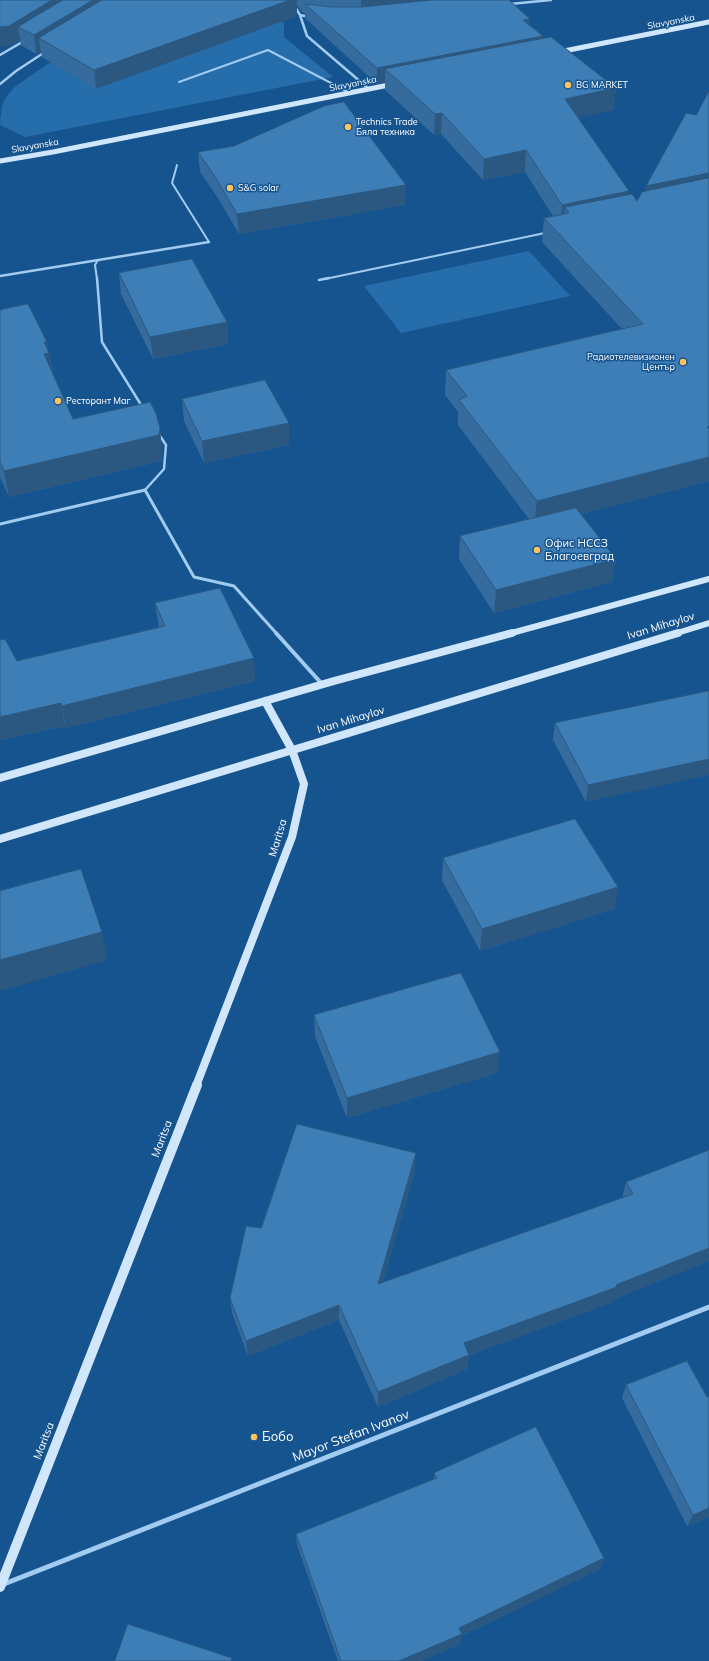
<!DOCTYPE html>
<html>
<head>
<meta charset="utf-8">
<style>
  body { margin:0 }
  canvas { display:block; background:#16548f }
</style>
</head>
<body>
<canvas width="709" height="1661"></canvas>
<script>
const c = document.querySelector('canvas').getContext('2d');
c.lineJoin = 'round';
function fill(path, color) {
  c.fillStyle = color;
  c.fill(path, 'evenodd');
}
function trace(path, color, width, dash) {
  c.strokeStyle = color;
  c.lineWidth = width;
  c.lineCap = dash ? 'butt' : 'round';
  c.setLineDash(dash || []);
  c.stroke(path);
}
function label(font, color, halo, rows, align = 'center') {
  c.font = font + ' Mulish,sans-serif';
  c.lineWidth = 3;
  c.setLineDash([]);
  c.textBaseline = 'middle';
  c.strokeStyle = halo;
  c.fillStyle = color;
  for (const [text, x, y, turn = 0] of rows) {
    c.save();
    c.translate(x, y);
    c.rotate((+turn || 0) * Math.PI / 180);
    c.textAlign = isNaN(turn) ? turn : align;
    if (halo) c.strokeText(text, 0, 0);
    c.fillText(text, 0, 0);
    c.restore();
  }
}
fill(new Path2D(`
  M 243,1 L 284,23 L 284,37 L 333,77 L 25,137 L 0,125 C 2,105 1,100 16,86 L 103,26 Z
  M 529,251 L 570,296 L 401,333 L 364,286 Z`), '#256dab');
trace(new Path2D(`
  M 179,82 L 268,50 L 350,93
  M 177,165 L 172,183 L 209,242
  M 97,279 L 95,265 L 98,260
  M 325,279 L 545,233`), '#a1cbf0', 2);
trace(new Path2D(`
  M 97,278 L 102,342 L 143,408
  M 319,280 L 329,278
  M 145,490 L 164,469 L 166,445 L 158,433`), '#a1cbf0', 2.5);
trace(new Path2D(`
  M 291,0 L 300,15 L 307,36 L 369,89
  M 510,4 L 551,0
  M 300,15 L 310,17
  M 0,55 L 24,41
  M 0,84 L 16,71 L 45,52
  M 0,276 L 209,242`), '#a1cbf0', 2.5);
trace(new Path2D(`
  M 0,524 L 145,490 L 194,577 L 234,586 L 277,634`), '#a1cbf0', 3);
trace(new Path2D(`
  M 276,633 L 322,684`), '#a1cbf0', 4);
trace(new Path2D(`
  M 4,1584 L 709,1307`), '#a1cbf0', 5);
trace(new Path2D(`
  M 559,52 L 709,22
  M 0,161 L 53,152 L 394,84`), '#cfe6fb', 5);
trace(new Path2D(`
  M 508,634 L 709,579
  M 674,634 L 709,623`), '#cfe6fb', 6);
trace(new Path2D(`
  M 0,778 L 334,681 L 512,633
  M 0,839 L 678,633
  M 196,1086 L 292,837 L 304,784 L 292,750 L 265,701`), '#cfe6fb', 8);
trace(new Path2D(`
  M 0,1587 L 197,1085`), '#cfe6fb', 10);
fill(new Path2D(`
  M 0,0 L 509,0 L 530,26 L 543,36 L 542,39 L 616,88 L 613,110 L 577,117 L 628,194 L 637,201 L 645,191 L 646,186 L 709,481 L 581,514 L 616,559 L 612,582 L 494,613 L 459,559 L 460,536 L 529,519 L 458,425 L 458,412 L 445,395 L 446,370 L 622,329 L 542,242 L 544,218 L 553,216 L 525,172 L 483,180 L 441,134 L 434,135 L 385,90 L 385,82 L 377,84 L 305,18 L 305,13 L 302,12 L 297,5 L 297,16 L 96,89 L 42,57 L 41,52 L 36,54 L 21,45 L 20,40 L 12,45 L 0,46 Z
  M 198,152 L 405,205 L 239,234 L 218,198 L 200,172 Z
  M 119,273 L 227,322 L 228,344 L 153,359 L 121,294 Z
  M 0,310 L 48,350 L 49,353 L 53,373 L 73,419 L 160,428 L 162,454 L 162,461 L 9,497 L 0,477 Z
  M 182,399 L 289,423 L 289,445 L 204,463 L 184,421 Z
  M 155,603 L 255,681 L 66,728 L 65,726 L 0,740 L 0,640 L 17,661 L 159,628 Z
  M 709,691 L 586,802 L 553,740 L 555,723 Z
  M 443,858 L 614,909 L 480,951 L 442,880 Z
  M 314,1015 L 497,1073 L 347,1118 L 315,1036 Z
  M 709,1150 L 709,1261 L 614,1299 L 613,1302 L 469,1355 L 467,1369 L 378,1407 L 339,1320 L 248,1356 L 232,1313 L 230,1298 L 261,1228 L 415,1170 L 383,1282 L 622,1198 L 626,1182 Z
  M 626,1385 L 707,1397 L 709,1517 L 687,1526 L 622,1398 Z
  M 434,1473 L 604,1558 L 600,1569 L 461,1636 L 460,1644 L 421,1661 L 338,1661 L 297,1545 L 296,1534 L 434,1479 Z`), '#356c9d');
fill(new Path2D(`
  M 52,0 L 86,0 L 18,27 L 20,40 L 12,45 L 0,46 L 0,27 Z
  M 93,0 L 126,0 L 39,38 L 41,52 L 36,54 L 34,35 Z
  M 290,0 L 297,0 L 297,16 L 96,89 L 94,70 Z
  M 361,0 L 496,0 L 361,16 Z
  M 530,19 L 529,34 L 523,20 Z
  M 543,36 L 541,51 L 385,69 L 385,82 L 377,84 L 377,68 Z
  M 616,88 L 613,110 L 563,121 L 565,99 Z
  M 442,113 L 441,134 L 434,135 L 435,114 Z
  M 526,150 L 525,172 L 483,180 L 484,159 Z
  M 709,173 L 709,193 L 642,209 L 646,186 Z
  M 406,185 L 405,205 L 239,234 L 237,214 Z
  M 629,191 L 626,213 L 565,207 L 563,226 L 560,227 L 562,205 Z
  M 227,322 L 228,344 L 153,359 L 150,337 Z
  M 44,342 L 47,342 L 49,353 L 54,379 L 44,354 Z
  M 289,423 L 289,445 L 204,463 L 202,441 Z
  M 160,428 L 162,454 L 162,461 L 9,497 L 4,471 Z
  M 709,457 L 709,481 L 534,526 L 537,501 Z
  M 616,559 L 612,582 L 494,613 L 496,590 Z
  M 254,658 L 255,681 L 66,728 L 62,706 Z
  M 61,703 L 65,726 L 0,740 L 0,717 Z
  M 709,749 L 709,775 L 586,802 L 588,785 Z
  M 618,887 L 614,909 L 480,951 L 482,929 Z
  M 102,932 L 107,960 L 0,991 L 0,960 Z
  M 500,1052 L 497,1073 L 347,1118 L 347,1098 Z
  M 416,1153 L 415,1170 L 378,1299 L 378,1284 Z
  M 709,1248 L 709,1261 L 614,1299 L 613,1302 L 469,1355 L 467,1369 L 378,1407 L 378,1392 L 464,1343 L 616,1285 Z
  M 339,1305 L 339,1320 L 248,1356 L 246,1341 Z
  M 709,1508 L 709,1517 L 687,1526 L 693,1515 Z
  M 604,1558 L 600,1569 L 461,1636 L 460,1644 L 421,1661 L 399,1661 L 459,1628 Z`), '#2b5880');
const building = new Path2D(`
  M 0,0 L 52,0 L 9,26 L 0,27 Z
  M 63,0 L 93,0 L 34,35 L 18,27 Z
  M 102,0 L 290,0 L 94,70 L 39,38 Z
  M 432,0 L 509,0 L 530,19 L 523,20 L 543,36 L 377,68 L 305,4 L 331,7 L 361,7 Z
  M 551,37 L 616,88 L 565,99 L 629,191 L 562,205 L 526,150 L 484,159 L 442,113 L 435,114 L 385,69 Z
  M 709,91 L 709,173 L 646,186 L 686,113 L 696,115 Z
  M 344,102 L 406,185 L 237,214 L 216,178 L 198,152 L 234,146 L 324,106 Z
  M 709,178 L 709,426 L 707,427 L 709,429 L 709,457 L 537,501 L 459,400 L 467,396 L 446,370 L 643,324 L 544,218 L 569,213 L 565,207 L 632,194 L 637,201 L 642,192 Z
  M 192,259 L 227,322 L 150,337 L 119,273 Z
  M 28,304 L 47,342 L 44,342 L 49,353 L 44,354 L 73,419 L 150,402 L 156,413 L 160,428 L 159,435 L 4,471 L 0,462 L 0,310 Z
  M 265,380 L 289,423 L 202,441 L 182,399 Z
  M 576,508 L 616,559 L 496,590 L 460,536 Z
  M 220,588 L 254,658 L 62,706 L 61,703 L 0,717 L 0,640 L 5,639 L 17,661 L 165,626 L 155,603 Z
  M 709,691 L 709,759 L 588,785 L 555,723 Z
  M 575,819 L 618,887 L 482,929 L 443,858 Z
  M 81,869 L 102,932 L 0,960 L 0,891 Z
  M 461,973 L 500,1052 L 347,1098 L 314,1015 Z
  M 297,1124 L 416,1153 L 378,1284 L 633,1194 L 626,1182 L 709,1150 L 709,1248 L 616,1285 L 617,1287 L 464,1343 L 469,1355 L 378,1392 L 339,1305 L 246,1341 L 230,1298 L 246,1226 L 261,1228 Z
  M 687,1361 L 707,1397 L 709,1396 L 709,1508 L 693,1515 L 626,1385 Z
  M 536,1427 L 604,1558 L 459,1628 L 462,1634 L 399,1661 L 341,1661 L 296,1534 L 437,1478 L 434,1473 Z
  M 128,1624 L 232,1658 L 231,1661 L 115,1661 Z`);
fill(building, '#3e7eb7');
trace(building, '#2b5880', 1);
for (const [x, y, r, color] of [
  [568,85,4,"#ffc460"],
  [348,127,4,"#ffc460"],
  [230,188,4,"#ffc460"],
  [683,362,4,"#ffc460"],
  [58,401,4,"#ffc460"],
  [537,550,4,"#ffc460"],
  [254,1437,4,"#ffc460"]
]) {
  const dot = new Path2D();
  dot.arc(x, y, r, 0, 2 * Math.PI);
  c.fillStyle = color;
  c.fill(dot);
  trace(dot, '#16548f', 1.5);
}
label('9px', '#fff', '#16548f', [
  ["Slavyanska",671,22,-11],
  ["Slavyanska",353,84,-11],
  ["Slavyanska",35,146,-10]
]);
label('9px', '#fff', '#16548f', [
  ["BG MARKET",576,85],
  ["Technics Trade",356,122],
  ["Бяла техника",356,132],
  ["S&G solar",238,188],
  ["Радиотелевизионен",675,357,"right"],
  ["Център",675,367,"right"],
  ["Ресторант Маг",66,401]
], 'left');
label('11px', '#fff', '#16548f', [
  ["Офис НССЗ",545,544],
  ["Благоевград",545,557]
], 'left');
label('11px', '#fff', '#16548f', [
  ["Ivan Mihaylov",661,626,-17],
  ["Ivan Mihaylov",351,720,-17],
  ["Maritsa",278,838,-73],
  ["Maritsa",162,1139,-69],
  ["Maritsa",44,1441,-69]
]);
label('13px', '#fff', '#16548f', [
  ["Mayor Stefan Ivanov",351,1436,-21]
]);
label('13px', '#fff', '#16548f', [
  ["Бобо",262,1437]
], 'left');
</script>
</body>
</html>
